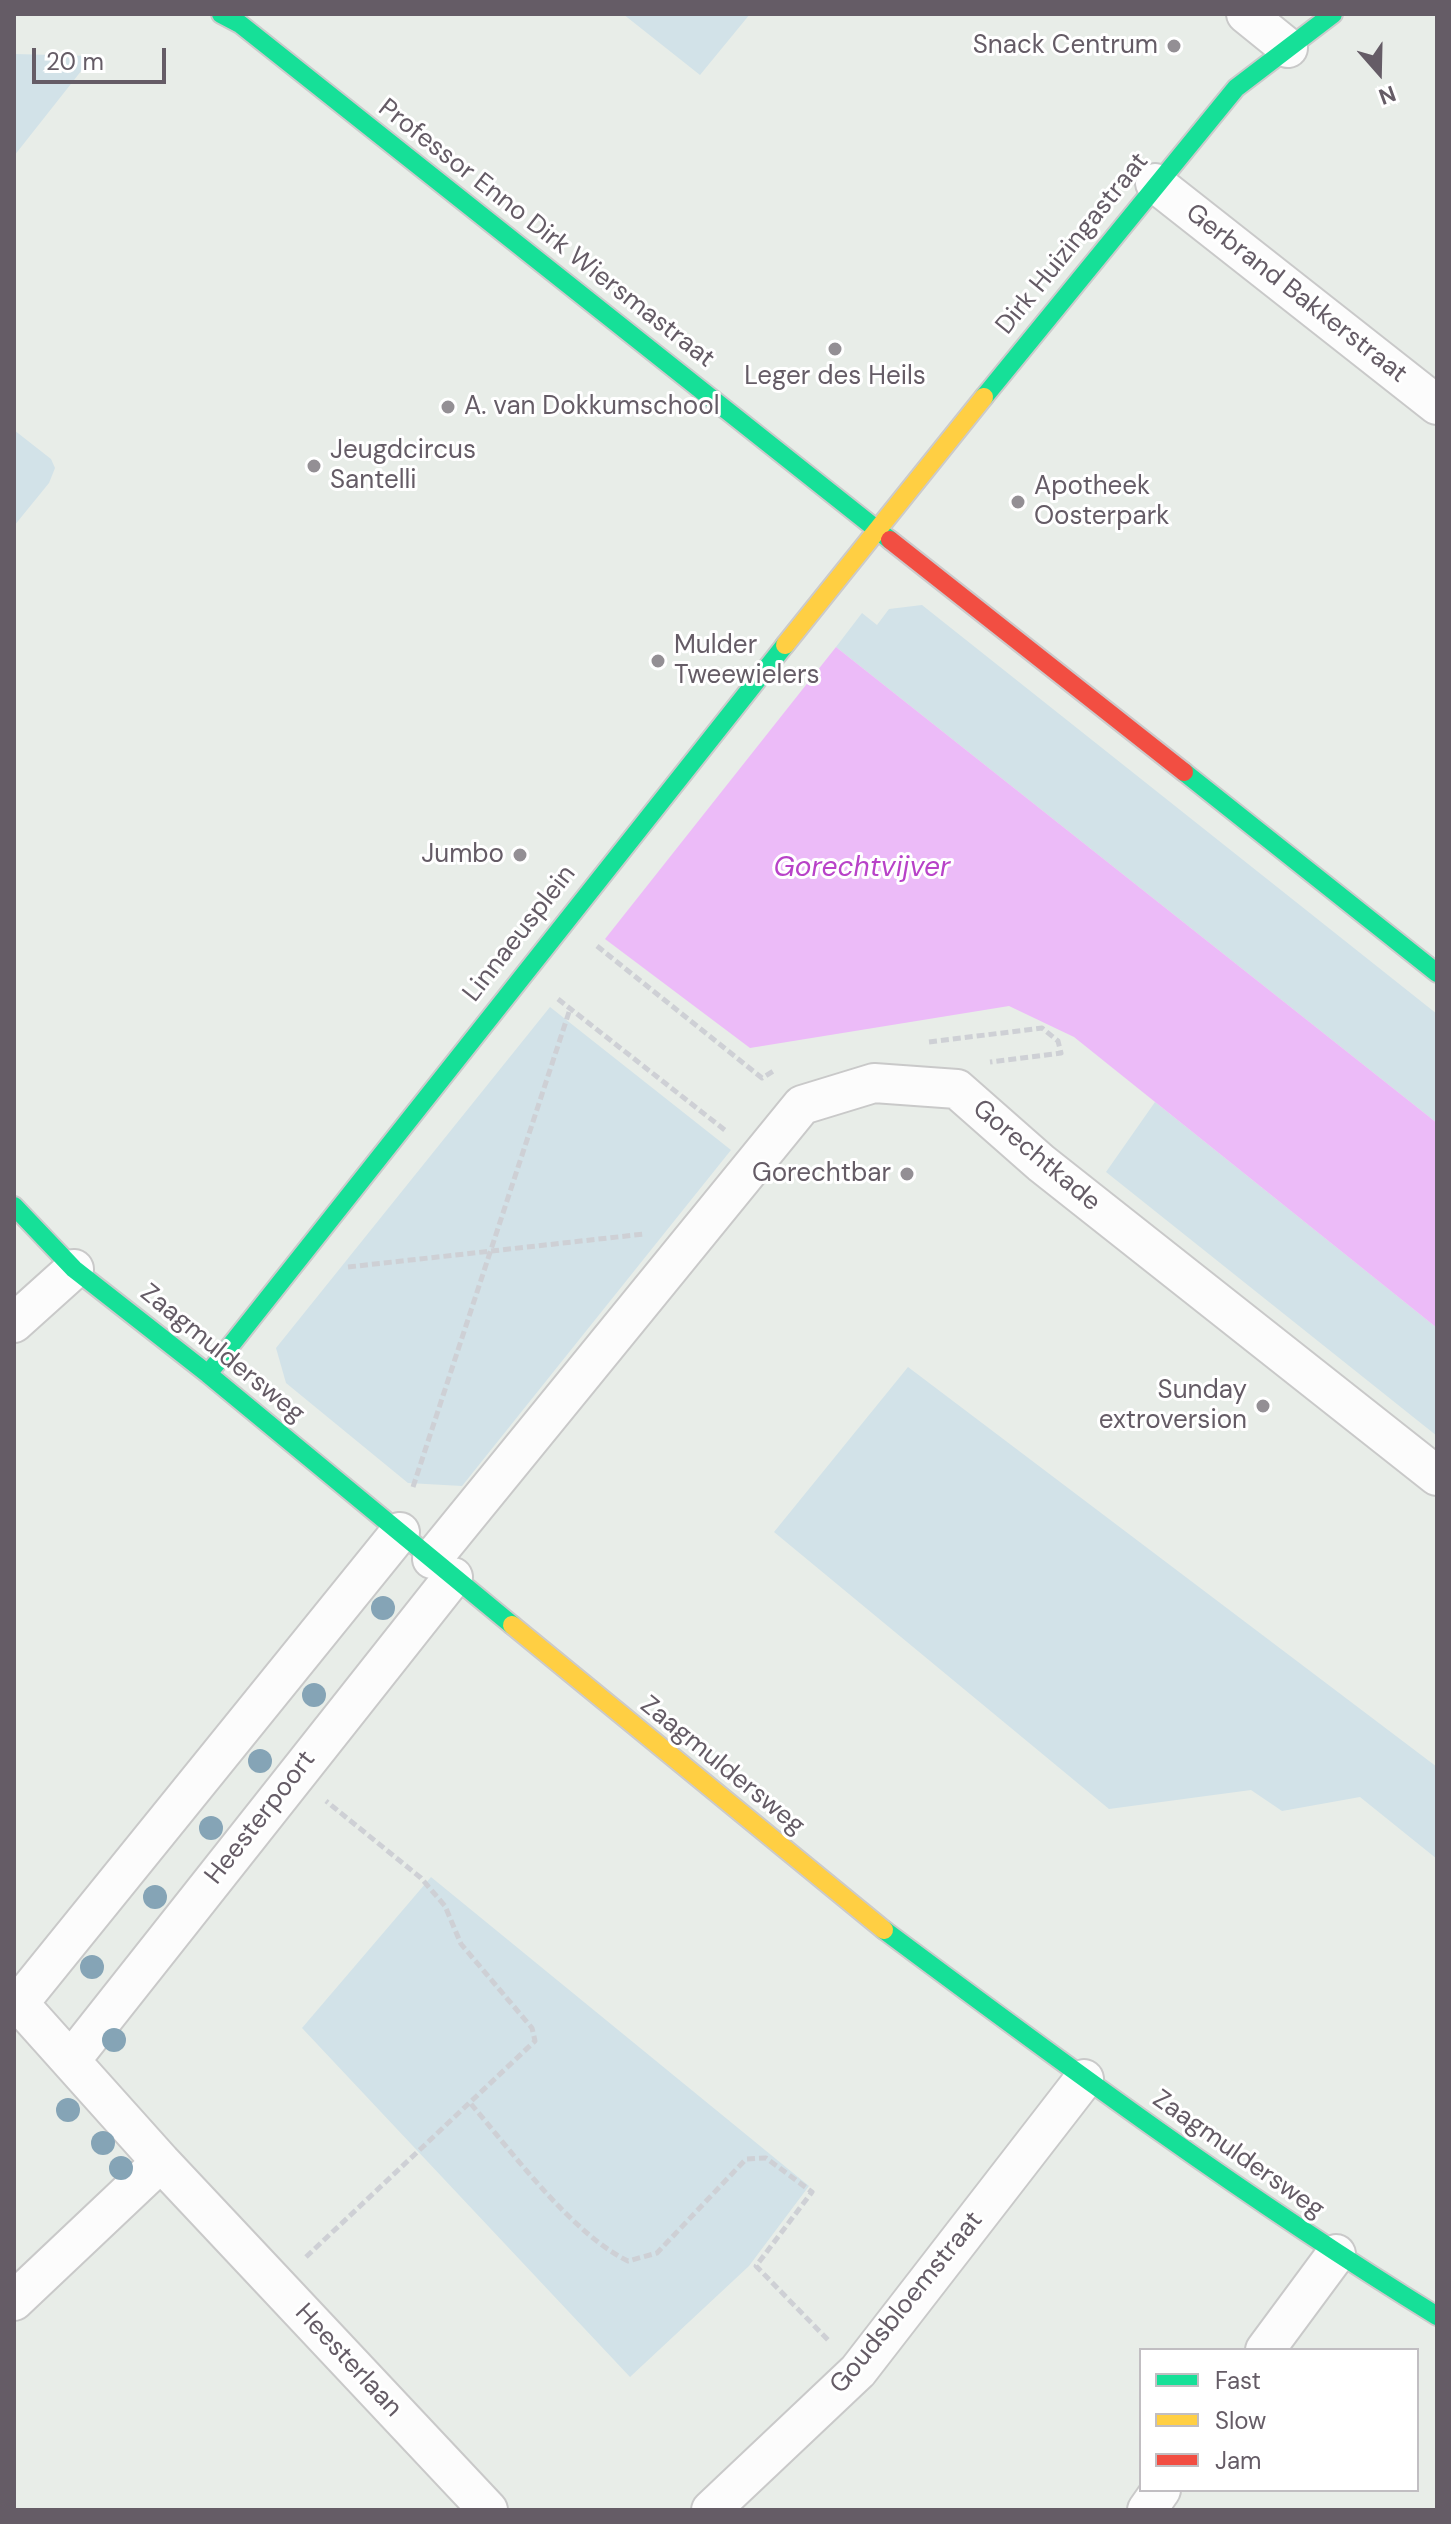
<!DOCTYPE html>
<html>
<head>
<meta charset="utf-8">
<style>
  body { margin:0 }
  #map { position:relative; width:1451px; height:2524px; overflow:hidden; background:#e8ede8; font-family:"DM Sans",sans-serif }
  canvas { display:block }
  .frame { position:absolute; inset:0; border:16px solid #655c66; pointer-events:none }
  .legend { position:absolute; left:1139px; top:2348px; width:280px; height:144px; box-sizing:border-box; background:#fff; border:2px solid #c1bec2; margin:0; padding:10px 14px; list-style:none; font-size:24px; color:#655c66 }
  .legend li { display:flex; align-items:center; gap:16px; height:40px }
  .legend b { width:40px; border:2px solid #c1bec2 }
  .north { position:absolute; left:1339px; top:32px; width:80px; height:80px; -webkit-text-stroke:6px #fff; paint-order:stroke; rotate:160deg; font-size:22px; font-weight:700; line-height:32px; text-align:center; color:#655c66 }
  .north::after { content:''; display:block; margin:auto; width:28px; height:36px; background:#655c66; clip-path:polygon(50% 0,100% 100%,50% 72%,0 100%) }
  .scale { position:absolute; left:32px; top:48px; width:134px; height:36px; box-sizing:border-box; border:4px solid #655c66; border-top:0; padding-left:10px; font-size:24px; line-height:28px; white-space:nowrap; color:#655c66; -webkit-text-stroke:6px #fff; paint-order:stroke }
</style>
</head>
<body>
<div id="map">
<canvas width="1451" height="2524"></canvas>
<div class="frame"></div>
<ul class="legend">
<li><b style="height:10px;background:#16e098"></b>Fast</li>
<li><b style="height:10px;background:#ffcf43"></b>Slow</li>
<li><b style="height:10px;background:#f24e42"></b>Jam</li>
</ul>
<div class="north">N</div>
<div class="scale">20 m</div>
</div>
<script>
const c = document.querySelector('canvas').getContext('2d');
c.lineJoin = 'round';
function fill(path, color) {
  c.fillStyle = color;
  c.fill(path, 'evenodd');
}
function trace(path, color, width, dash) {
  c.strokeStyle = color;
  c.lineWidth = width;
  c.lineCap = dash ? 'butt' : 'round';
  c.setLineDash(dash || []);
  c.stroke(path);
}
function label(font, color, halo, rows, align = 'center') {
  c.font = font + ' "DM Sans",sans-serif';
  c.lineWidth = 6;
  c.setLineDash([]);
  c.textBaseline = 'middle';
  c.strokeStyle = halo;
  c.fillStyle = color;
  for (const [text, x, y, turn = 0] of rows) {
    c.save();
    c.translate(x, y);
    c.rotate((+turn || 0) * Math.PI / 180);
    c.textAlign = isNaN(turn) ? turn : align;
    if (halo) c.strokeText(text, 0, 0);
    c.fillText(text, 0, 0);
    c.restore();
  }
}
fill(new Path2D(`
  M 623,14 L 750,14 L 700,75 Z
  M 14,54 L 93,56 L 14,156 Z
  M 14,430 L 51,459 L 55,468 L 49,483 L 14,526 Z
  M 922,605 L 1437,1014 L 1437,1123 L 836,647 L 862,613 L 877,625 L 889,609 Z
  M 550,1007 L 731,1150 L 462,1486 L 408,1483 L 286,1383 L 276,1348 Z
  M 1155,1102 L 1437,1328 L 1437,1436 L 1106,1172 Z
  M 908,1367 L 1437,1767 L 1437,1859 L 1360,1797 L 1282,1811 L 1251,1790 L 1109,1809 L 774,1532 Z
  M 431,1877 L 809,2186 L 749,2266 L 630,2377 L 302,2028 Z`), '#d2e2e8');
fill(new Path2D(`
  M 836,647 L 1437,1123 L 1437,1328 L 1074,1037 L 1009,1006 L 750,1048 L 605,939 Z`), '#ecbbf8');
const street = new Path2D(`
  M 1246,14 L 1288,48
  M 1155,183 L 1437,405
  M 14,1323 L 74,1269
  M 432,1559 L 802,1105 L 874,1083 L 957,1089 L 1041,1163 L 1437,1476
  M 14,1998 L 161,2162 L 488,2510
  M 19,2003 L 400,1532
  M 71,2060 L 453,1577
  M 14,2301 L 161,2162
  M 1265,2350 L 1336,2254
  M 711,2510 L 858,2371 L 1084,2079
  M 1147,2510 L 1161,2490`);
const fast = new Path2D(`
  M 221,14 L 240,24 L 890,540
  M 984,397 L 1236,88 L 1333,14
  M 1184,772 L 1437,973
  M 14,1206 L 74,1269 L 208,1374 L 512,1625
  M 208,1374 L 785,645
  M 884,1930 C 1065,2065 1245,2198 1437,2316`);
const slow = new Path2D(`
  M 785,645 L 984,397
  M 512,1625 L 884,1930`);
const jam = new Path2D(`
  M 890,540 L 1184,772`);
trace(street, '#c9c9c9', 42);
trace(fast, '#cbcacb', 22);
trace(slow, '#cbcacb', 22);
trace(jam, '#cbcacb', 22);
trace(new Path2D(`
  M 597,946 L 762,1078 L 775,1070
  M 558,999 L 726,1131
  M 929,1042 L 1042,1028 L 1058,1041 L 1061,1053 L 990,1062
  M 348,1267 L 644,1234
  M 413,1487 L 570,1009
  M 471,2104 C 513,2153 571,2233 628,2261 L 657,2253 L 746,2159 L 766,2158 L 812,2192 L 756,2266 L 829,2341
  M 306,2257 L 535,2041 L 532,2028 L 461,1944 L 445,1906 L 421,1878 L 326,1801`), '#ced0d5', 5, [8, 4]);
trace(street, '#fcfcfc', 38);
trace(fast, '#16e098', 18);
trace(slow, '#ffcf43', 18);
trace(jam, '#f24e42', 18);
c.fillStyle = '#85a4b6';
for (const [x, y] of [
  [383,1608],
  [314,1695],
  [260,1761],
  [211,1828],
  [155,1897],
  [92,1967],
  [114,2040],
  [68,2110],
  [103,2143],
  [121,2168]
]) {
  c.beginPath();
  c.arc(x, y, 12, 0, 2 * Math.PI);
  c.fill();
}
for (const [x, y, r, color] of [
  [1174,46,8,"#938f94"],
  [835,349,8,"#938f94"],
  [448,407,8,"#938f94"],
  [314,466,8,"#938f94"],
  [1018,502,8,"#938f94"],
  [658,661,8,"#938f94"],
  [520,855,8,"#938f94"],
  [907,1174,8,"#938f94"],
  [1263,1406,8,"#938f94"]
]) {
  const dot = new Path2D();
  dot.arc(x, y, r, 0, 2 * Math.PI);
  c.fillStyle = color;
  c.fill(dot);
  trace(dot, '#fff', 3);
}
label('26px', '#655c66', '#fff', [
  ["Snack Centrum",1158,46],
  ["Leger des Heils",835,377,"center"],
  ["A. van Dokkumschool",464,407,"left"],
  ["Jeugdcircus",330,451,"left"],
  ["Santelli",330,481,"left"],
  ["Apotheek",1034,487,"left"],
  ["Oosterpark",1034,517,"left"],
  ["Mulder",674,646,"left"],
  ["Tweewielers",674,676,"left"],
  ["Jumbo",504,855],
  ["Gorechtbar",891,1174],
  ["Sunday",1247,1391],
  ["extroversion",1247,1421]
], 'right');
label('26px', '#655c66', '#fff', [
  ["Professor Enno Dirk Wiersmastraat",546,234,38],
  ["Dirk Huizingastraat",1073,244,-51],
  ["Gerbrand Bakkerstraat",1296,294,38],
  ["Linnaeusplein",520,934,-52],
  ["Gorechtkade",1036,1156,40],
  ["Zaagmuldersweg",222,1354,39],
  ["Zaagmuldersweg",722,1766,39],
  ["Heesterpoort",261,1818,-52],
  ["Zaagmuldersweg",1238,2155,35],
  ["Goudsbloemstraat",907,2303,-51],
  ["Heesterlaan",348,2361,47]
]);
label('italic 28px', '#b842c8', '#fff', [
  ["Gorechtvijver",862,869]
]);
</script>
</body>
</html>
